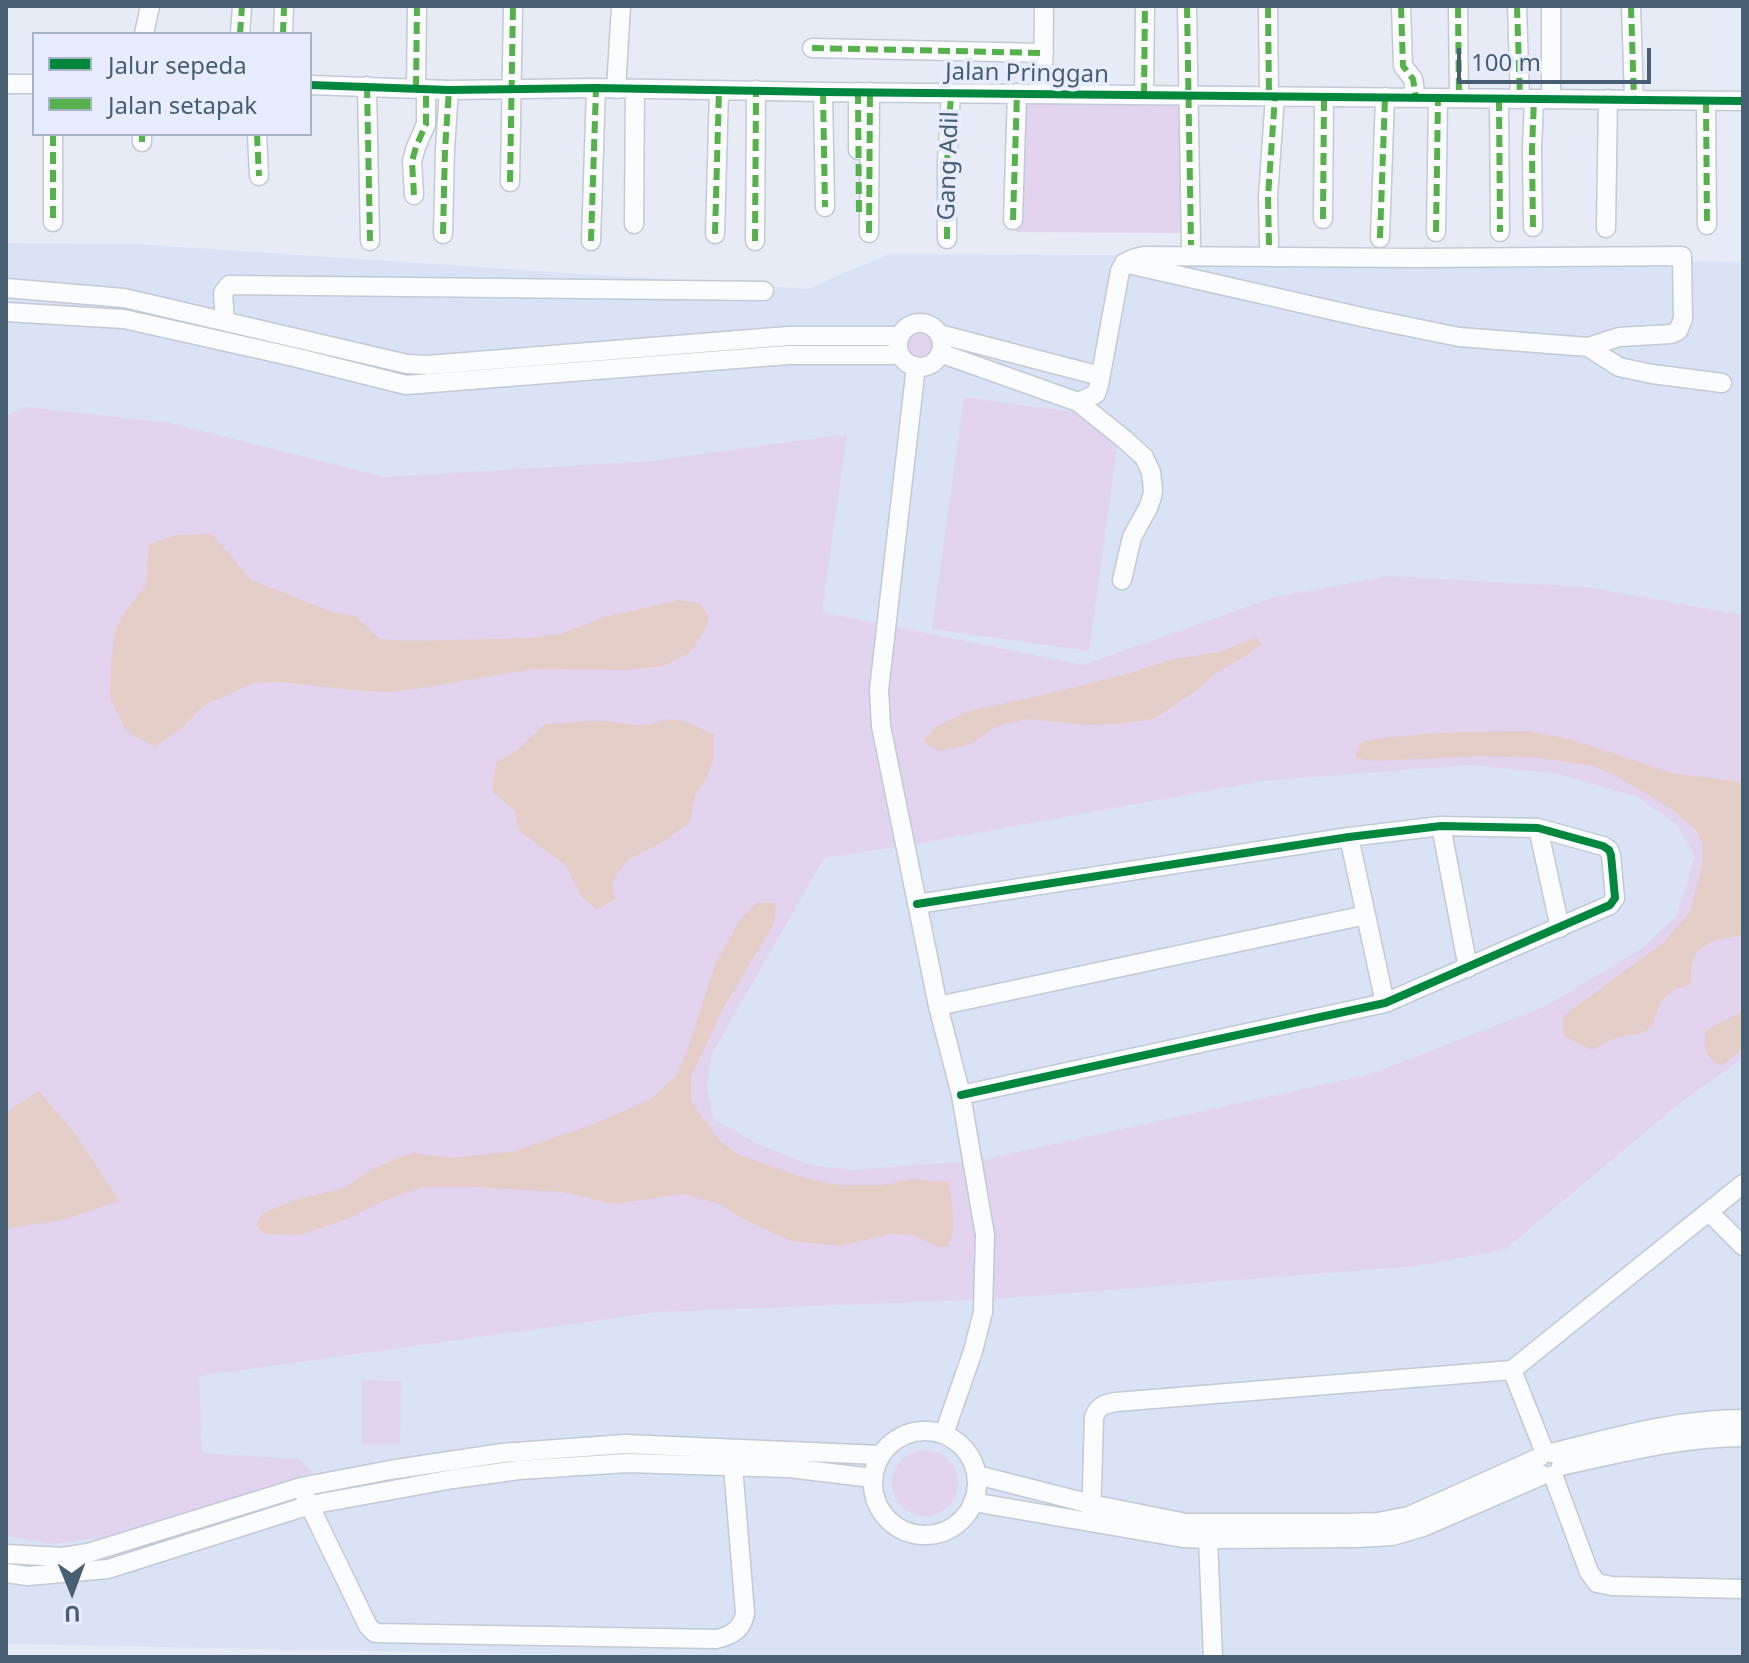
<!DOCTYPE html>
<html>
<head>
<meta charset="utf-8">
<style>
  body { margin:0 }
  #map { position:relative; width:1749px; height:1663px; overflow:hidden; background:#e7ebf6; font-family:"Noto Sans",sans-serif }
  canvas { display:block }
  .frame { position:absolute; inset:0; border:8px solid #485e73; pointer-events:none }
  .legend { position:absolute; left:32px; top:32px; width:280px; height:104px; box-sizing:border-box; background:#e7edff; border:2px solid #a7b4c7; margin:0; padding:10px 14px; list-style:none; font-size:24px; color:#485e73 }
  .legend li { display:flex; align-items:center; gap:16px; height:40px }
  .legend b { width:40px; border:2px solid #a7b4c7 }
  .north { position:absolute; left:32px; top:1551px; width:80px; height:80px; -webkit-text-stroke:6px #e7edff; paint-order:stroke; rotate:179deg; font-size:22px; font-weight:700; line-height:32px; text-align:center; color:#485e73 }
  .north::after { content:''; display:block; margin:auto; width:28px; height:36px; background:#485e73; clip-path:polygon(50% 0,100% 100%,50% 72%,0 100%) }
  .scale { position:absolute; left:1457px; top:48px; width:194px; height:36px; box-sizing:border-box; border:4px solid #485e73; border-top:0; padding-left:10px; font-size:24px; line-height:28px; white-space:nowrap; color:#485e73; -webkit-text-stroke:6px #e7edff; paint-order:stroke }
</style>
</head>
<body>
<div id="map">
<canvas width="1749" height="1663"></canvas>
<div class="frame"></div>
<ul class="legend">
<li><b style="height:10px;background:#00873e"></b>Jalur sepeda</li>
<li><b style="height:10px;background:#56b04b"></b>Jalan setapak</li>
</ul>
<div class="north">U</div>
<div class="scale">100 m</div>
</div>
<script>
const c = document.querySelector('canvas').getContext('2d');
c.lineJoin = 'round';
function fill(path, color) {
  c.fillStyle = color;
  c.fill(path, 'evenodd');
}
function trace(path, color, width, dash) {
  c.strokeStyle = color;
  c.lineWidth = width;
  c.lineCap = dash ? 'butt' : 'round';
  c.setLineDash(dash || []);
  c.stroke(path);
}
function label(font, color, halo, rows, align = 'center') {
  c.font = font + ' "Noto Sans",sans-serif';
  c.lineWidth = 8;
  c.setLineDash([]);
  c.textBaseline = 'middle';
  c.strokeStyle = halo;
  c.fillStyle = color;
  for (const [text, x, y, turn = 0] of rows) {
    c.save();
    c.translate(x, y);
    c.rotate((+turn || 0) * Math.PI / 180);
    c.textAlign = isNaN(turn) ? turn : align;
    if (halo) c.strokeText(text, 0, 0);
    c.fillText(text, 0, 0);
    c.restore();
  }
}
fill(new Path2D(`
  M 6,243 L 134,244 L 807,289 L 889,254 L 1279,256 L 1743,262 L 1743,1657 L 686,1657 L 6,1644 Z`), '#dae2f5');
fill(new Path2D(`
  M 1017,99 L 1184,99 L 1184,233 L 1016,232 Z
  M903 345a15 15 0 1 1 30 0a15 15 0 1 1-30 0Z
  M 964,397 L 1079,413 L 1118,440 L 1089,651 L 932,629 Z
  M 26,407 L 170,423 L 384,477 L 651,461 L 847,434 L 822,612 L 1083,665 L 1275,597 L 1388,576 L 1586,587 L 1743,615 L 1743,1058 L 1681,1102 L 1504,1250 L 1417,1266 L 996,1299 L 659,1312 L 199,1376 L 202,1453 L 298,1459 L 313,1473 L 122,1534 L 54,1544 L 6,1536 L 6,416 ZM 1472,765 L 1558,774 L 1638,797 L 1677,825 L 1695,856 L 1677,915 L 1643,948 L 1546,1006 L 1371,1074 L 982,1160 L 853,1170 L 811,1165 L 760,1145 L 714,1120 L 707,1087 L 711,1055 L 824,858 L 915,844 L 1263,781 Z
  M 362,1380 L 401,1381 L 400,1445 L 362,1445 Z
  M892 1483a33 33 0 1 1 66 0a33 33 0 1 1-66 0Z`), '#e2d3ef');
fill(new Path2D(`
  M 212,534 L 251,580 L 332,612 L 355,616 L 380,639 L 408,641 L 530,638 L 560,634 L 604,617 L 679,600 L 699,603 L 709,617 L 706,628 L 690,652 L 663,666 L 627,670 L 533,669 L 416,689 L 386,692 L 353,690 L 280,682 L 253,683 L 203,706 L 183,727 L 155,747 L 126,731 L 110,698 L 111,665 L 115,631 L 124,613 L 146,585 L 149,544 L 177,535 Z
  M 1255,637 L 1262,643 L 1243,658 L 1217,672 L 1196,691 L 1153,719 L 1119,724 L 1088,725 L 1028,719 L 997,726 L 969,745 L 938,751 L 923,742 L 936,727 L 969,711 L 1064,690 L 1130,673 L 1169,660 L 1223,651 Z
  M 669,719 L 687,722 L 714,735 L 714,759 L 706,779 L 696,793 L 690,822 L 666,840 L 629,859 L 612,881 L 615,899 L 597,910 L 582,897 L 565,865 L 519,831 L 515,811 L 492,791 L 496,763 L 516,751 L 545,724 C 561,724 578,721 595,721 C 610,720 624,725 639,725 C 649,726 659,722 669,719 Z
  M 1528,731 L 1570,739 L 1671,773 L 1743,782 L 1743,935 C 1727,938 1702,940 1694,957 C 1690,964 1691,976 1691,984 C 1661,994 1661,998 1652,1027 L 1638,1034 L 1616,1037 L 1592,1050 L 1564,1036 L 1563,1016 L 1663,943 L 1690,912 L 1702,867 L 1702,842 L 1695,829 L 1673,810 L 1618,777 L 1594,766 L 1542,758 L 1481,756 L 1373,761 L 1355,758 L 1360,743 C 1374,738 1387,738 1403,736 C 1444,731 1486,732 1528,731 Z
  M 756,903 L 776,903 L 774,924 L 725,1005 L 691,1076 L 691,1101 L 719,1140 L 737,1154 L 801,1177 L 840,1185 L 882,1185 L 912,1179 L 949,1182 C 951,1201 958,1228 948,1246 L 938,1247 L 913,1235 L 890,1234 L 840,1246 L 791,1241 L 743,1219 L 720,1204 L 683,1194 L 613,1204 L 563,1192 L 474,1187 L 422,1187 L 381,1202 L 345,1220 L 299,1235 L 264,1234 L 256,1225 L 263,1213 L 301,1198 L 344,1188 L 371,1170 L 399,1157 L 414,1153 L 450,1158 L 515,1151 L 591,1125 L 651,1099 L 676,1076 L 686,1054 L 715,965 L 739,921 Z
  M 1743,1011 L 1743,1049 L 1721,1066 C 1703,1055 1704,1050 1706,1030 Z
  M 39,1091 L 76,1135 L 119,1201 L 62,1220 L 6,1229 L 6,1115 L 12,1108 Z`), '#e6cec8');
const minor = new Path2D(`
  M 1187,6 L 1191,245
  M 1268,6 L 1269,96
  M 1401,6 L 1403,66 L 1413,79 L 1416,98
  M 1458,6 L 1459,98
  M 1517,6 L 1520,99
  M 1551,6 L 1551,99
  M 1631,6 L 1634,99
  M 144,34 L 150,6
  M 240,34 L 242,6
  M 283,34 L 284,7
  M 812,48 L 1044,53
  M 6,84 L 34,84
  M 310,85 L 449,90 L 596,88 L 823,92 L 1743,101
  M 367,86 L 370,241
  M 416,88 L 417,6
  M 616,89 L 621,6
  M 823,92 L 825,207
  M 858,92 L 858,150
  M 1043,94 L 1044,6
  M 1144,95 L 1145,6
  M 1499,99 L 1500,232
  M 1706,101 L 1707,225
  M 53,134 L 53,222
  M 142,134 L 142,142
  M 257,134 L 259,176
  M 510,182 L 513,6
  M 414,195 L 412,161 L 416,147 L 426,124 L 426,89
  M 1323,219 L 1324,97
  M 1013,220 L 1017,93
  M 634,224 L 635,89
  M 1533,227 L 1532,150 L 1534,99
  M 1606,228 L 1608,99
  M 1436,232 L 1438,98
  M 869,233 L 870,92
  M 443,234 L 445,149 L 449,90
  M 715,234 L 719,90
  M 1380,238 L 1385,97
  M 947,239 L 947,163 L 951,93
  M 591,241 L 596,88
  M 755,241 L 756,90
  M 1269,245 L 1268,197 L 1275,96
  M 1124,263 L 1366,318 L 1459,337 L 1588,347 L 1619,367 L 1652,374 L 1722,383
  M 6,288 L 124,298 L 407,364 L 428,365 L 788,336 L 899,336
  M 6,312 L 124,319 L 294,357 L 406,385 L 787,355 L 900,355
  M 225,321 L 223,293 L 229,285 L 764,291
  M898 345a22 22 0 1 1 44 0a22 22 0 1 1-44 0Z
  M 939,334 L 1100,376
  M 940,353 L 1078,402 L 1124,439 L 1144,457 L 1151,472 L 1153,490 L 1152,497 L 1148,508 L 1132,537 L 1122,580
  M 916,366 L 879,690 L 881,726 L 938,1006 L 961,1095 L 985,1235 L 983,1312 L 973,1351 L 944,1434
  M 1078,402 L 1096,394 L 1099,385 L 1120,271 C 1125,260 1133,258 1144,256 L 1417,258 L 1682,256 L 1683,319 L 1678,331 L 1671,334 L 1619,337 L 1588,347
  M 1441,826 L 1468,968
  M 1538,828 L 1560,928
  M 1349,837 L 1385,1003
  M 917,904 L 1349,837 L 1441,826 L 1538,828 L 1603,846 L 1609,850 L 1611,855 L 1615,898 L 1610,905 L 1385,1003 L 961,1095
  M 938,1006 L 1366,915
  M 1709,1212 L 1743,1246
  M 1512,1370 L 1545,1453
  M873 1483a52 52 0 1 1 104 0a52 52 0 1 1-104 0Z
  M 1551,1453 C 1616,1437 1676,1419 1743,1419
  M 1561,1466 C 1621,1453 1681,1437 1743,1437
  M 977,1475 L 1091,1504 L 1186,1523 L 1346,1523 L 1378,1522 L 1409,1516 L 1540,1457
  M 1553,1475 L 1589,1572 L 1597,1583 L 1612,1586 L 1743,1589
  M 305,1496 L 368,1626 L 375,1633 L 716,1639 C 731,1636 743,1629 745,1613 L 733,1466
  M 973,1502 L 1183,1538 L 1208,1539 L 1356,1538 L 1392,1536 L 1423,1527 L 1543,1475
  M 1091,1522 L 1094,1417 C 1098,1406 1104,1404 1116,1402 L 1512,1370 L 1743,1184
  M 1208,1539 L 1213,1657
  M 6,1554 L 62,1557 L 88,1553 L 301,1487 L 390,1470 L 502,1453 L 625,1444 L 880,1455
  M 6,1573 L 28,1576 L 108,1569 L 310,1505 L 453,1479 L 519,1470 L 627,1463 L 789,1468 L 873,1478`);
trace(minor, '#c2cad5', 21);
trace(minor, '#fbfcfe', 18);
trace(new Path2D(`
  M 1187,6 L 1191,245
  M 1268,6 L 1269,96
  M 1401,6 L 1403,66 L 1413,79 L 1416,98
  M 1458,6 L 1459,98
  M 1517,6 L 1520,99
  M 1631,6 L 1634,99
  M 240,34 L 242,6
  M 283,34 L 284,7
  M 812,48 L 1044,53
  M 367,86 L 370,241
  M 416,88 L 417,6
  M 823,92 L 825,207
  M 858,92 L 859,214
  M 1144,95 L 1145,6
  M 1499,99 L 1500,232
  M 1706,101 L 1707,225
  M 53,134 L 53,222
  M 142,134 L 142,142
  M 257,134 L 259,176
  M 510,182 L 513,6
  M 414,195 L 412,161 L 416,147 L 426,124 L 426,89
  M 1323,219 L 1324,97
  M 1013,220 L 1017,93
  M 1533,227 L 1532,150 L 1534,99
  M 1436,232 L 1438,98
  M 869,233 L 870,92
  M 443,234 L 445,149 L 449,90
  M 715,234 L 719,90
  M 1380,238 L 1385,97
  M 947,239 L 947,163 L 951,93
  M 591,241 L 596,88
  M 755,241 L 756,90
  M 1269,245 L 1268,197 L 1275,96`), '#56b04b', 6, [12, 6]);
trace(new Path2D(`
  M 310,85 L 449,90 L 596,88 L 823,92 L 1743,101
  M 917,904 L 1349,837 L 1441,826 L 1538,828 L 1603,846 L 1609,850 L 1611,855 L 1615,898 L 1610,905 L 1385,1003 L 961,1095`), '#00873e', 8);
label('24px', '#485e73', '#e7edff', [
  ["Jalan Pringgan",1027,74,1],
  ["Gang Adil",949,166,-88]
]);
</script>
</body>
</html>
